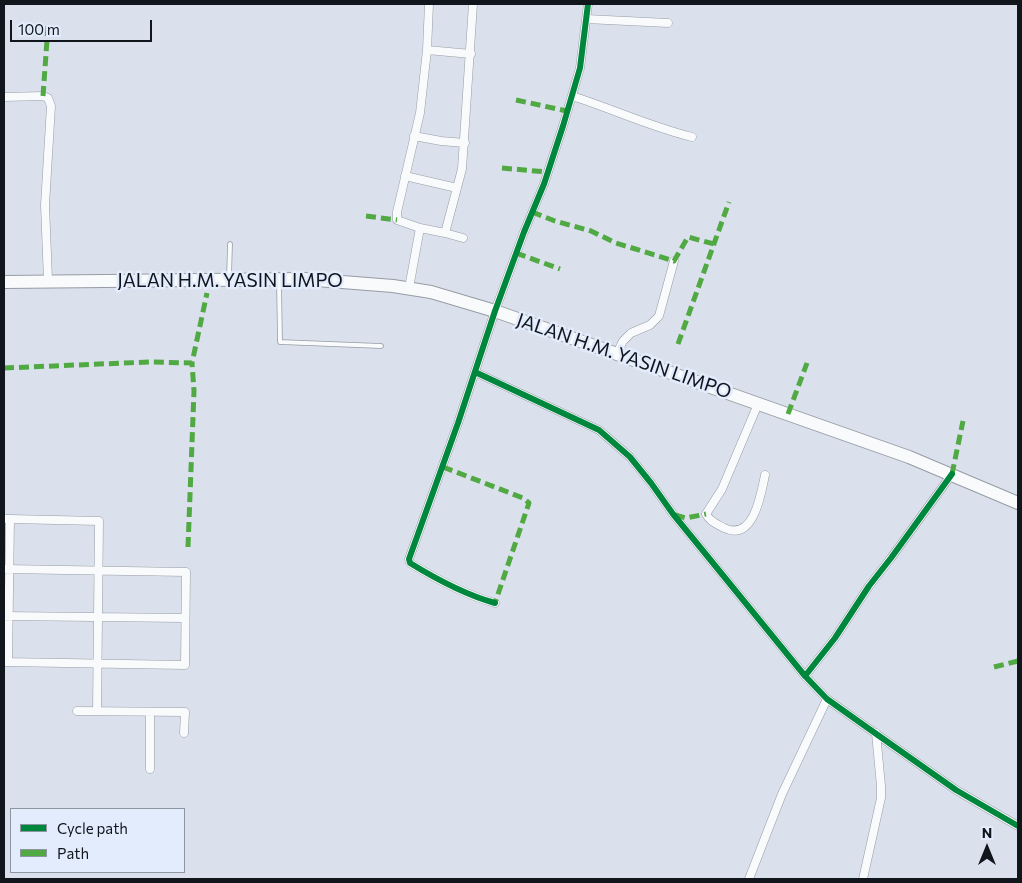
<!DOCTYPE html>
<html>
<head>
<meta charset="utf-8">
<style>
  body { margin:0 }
  #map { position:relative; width:1022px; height:883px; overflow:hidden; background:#dae1ec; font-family:Commissioner,sans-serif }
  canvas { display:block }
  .frame { position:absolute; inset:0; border:5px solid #11151c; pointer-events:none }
  .legend { position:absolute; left:10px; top:808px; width:175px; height:65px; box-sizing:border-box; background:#e2ecfc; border:1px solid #8e96a2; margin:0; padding:6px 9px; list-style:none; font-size:15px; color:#11151c }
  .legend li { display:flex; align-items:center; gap:10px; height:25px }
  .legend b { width:25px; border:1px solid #8e96a2 }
  .north { position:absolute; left:962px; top:823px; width:50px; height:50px; -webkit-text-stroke:4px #e2ecfc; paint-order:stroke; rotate:0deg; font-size:14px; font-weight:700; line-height:20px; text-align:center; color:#11151c }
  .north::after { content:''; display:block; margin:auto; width:18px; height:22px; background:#11151c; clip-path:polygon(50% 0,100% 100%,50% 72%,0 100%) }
  .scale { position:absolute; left:10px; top:20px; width:142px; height:22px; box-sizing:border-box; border:2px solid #11151c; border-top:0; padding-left:6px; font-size:15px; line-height:18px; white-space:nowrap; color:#11151c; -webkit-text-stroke:4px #e2ecfc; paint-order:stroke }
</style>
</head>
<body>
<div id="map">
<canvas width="1022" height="883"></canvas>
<div class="frame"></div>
<ul class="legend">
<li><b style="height:6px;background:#00873e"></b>Cycle path</li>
<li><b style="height:6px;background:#51a943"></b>Path</li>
</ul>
<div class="north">N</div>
<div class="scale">100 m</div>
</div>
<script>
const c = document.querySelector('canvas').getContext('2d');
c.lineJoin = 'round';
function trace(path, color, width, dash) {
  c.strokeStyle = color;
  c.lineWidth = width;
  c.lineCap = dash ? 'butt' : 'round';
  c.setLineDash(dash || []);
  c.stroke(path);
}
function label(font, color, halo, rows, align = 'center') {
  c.font = font + ' Commissioner,sans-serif';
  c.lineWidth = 5;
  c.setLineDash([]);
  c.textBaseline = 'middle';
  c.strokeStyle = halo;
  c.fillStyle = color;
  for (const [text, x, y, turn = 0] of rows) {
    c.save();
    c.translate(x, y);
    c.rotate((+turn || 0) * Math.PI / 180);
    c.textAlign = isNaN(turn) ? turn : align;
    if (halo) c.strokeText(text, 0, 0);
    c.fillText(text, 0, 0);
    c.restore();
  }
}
const service = new Path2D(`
  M 229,278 L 230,244
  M 279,281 L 280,342 L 381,346`);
const minor = new Path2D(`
  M 586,19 L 668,23
  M 427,50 L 471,54
  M 572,96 C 613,109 651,127 692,137
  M 4,97 L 43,96 L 48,98 L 51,106 L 45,205 L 48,280
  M 414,136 L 441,141 L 465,143
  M 405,176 L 457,188
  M 420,228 L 397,220 L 397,212 L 420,113 L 427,50 L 429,4
  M 445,233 L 463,238
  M 409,288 L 420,228 L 445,233 L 462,169 L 473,4
  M 616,355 L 623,341 L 631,333 L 650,325 L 659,316 L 674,261
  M 475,372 L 599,430 L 630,457 L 651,483 L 673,514 L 805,676
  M 758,404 L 722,489 L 706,514 C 710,522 717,524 724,528 C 754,542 761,494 765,475
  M 952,474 L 891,558 L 869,586 L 835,638 L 805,676 L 827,699 L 865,726 L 956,790 L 1018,826
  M 4,519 L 10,519 L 8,662
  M 10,519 L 99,521 L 97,711
  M 4,569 L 186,572 L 185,665 L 4,662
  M 495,603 C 466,595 436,579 410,563 L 409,559 L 458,423 L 495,311 L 524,232 L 544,184 L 563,126 L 580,68 L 588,4
  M 4,616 L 185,618
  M 77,711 L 185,712 L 184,733
  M 150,769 L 150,712
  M 749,879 L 782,794 L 827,699
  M 863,879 L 881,798 L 881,786 L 876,733`);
const primary = new Path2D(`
  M 4,282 L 304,279 L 393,286 L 431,292 L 495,311 L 909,457 L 1018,503`);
trace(service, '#969ca4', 5.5);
trace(minor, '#969ca4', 9);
trace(primary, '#969ca4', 14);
trace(service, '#f9fafc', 4);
trace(minor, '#f9fafc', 8);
trace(primary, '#f9fafc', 12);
trace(new Path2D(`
  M 43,96 L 48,26
  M 516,100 L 567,111
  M 502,168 L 547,172
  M 532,212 L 555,221 L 591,231 L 616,243 L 674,261 L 688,237 L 714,244
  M 366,216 L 397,220
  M 516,253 L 560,269
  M 678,344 L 729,202
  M 4,368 L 149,362 L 192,363 L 207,293
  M 788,414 L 807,363
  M 443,467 L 523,498 L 529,503 L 495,603
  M 952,474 L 963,421
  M 675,515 L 686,518 L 706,514
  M 188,547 L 194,391 L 192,363
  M 994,667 L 1018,661`), '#51a943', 5, [10, 5]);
trace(new Path2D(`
  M 475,372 L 599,430 L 630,457 L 651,483 L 673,514 L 805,676
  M 952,474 L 891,558 L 869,586 L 835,638 L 805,676 L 827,699 L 865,726 L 956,790 L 1018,826
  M 495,603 C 466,595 436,579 410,563 L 409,559 L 458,423 L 495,311 L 524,232 L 544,184 L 563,126 L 580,68 L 588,4`), '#00873e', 6);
label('19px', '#11151c', '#e2ecfc', [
  ["JALAN H.M. YASIN LIMPO",230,281],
  ["JALAN H.M. YASIN LIMPO",624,356,19]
]);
</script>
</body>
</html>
